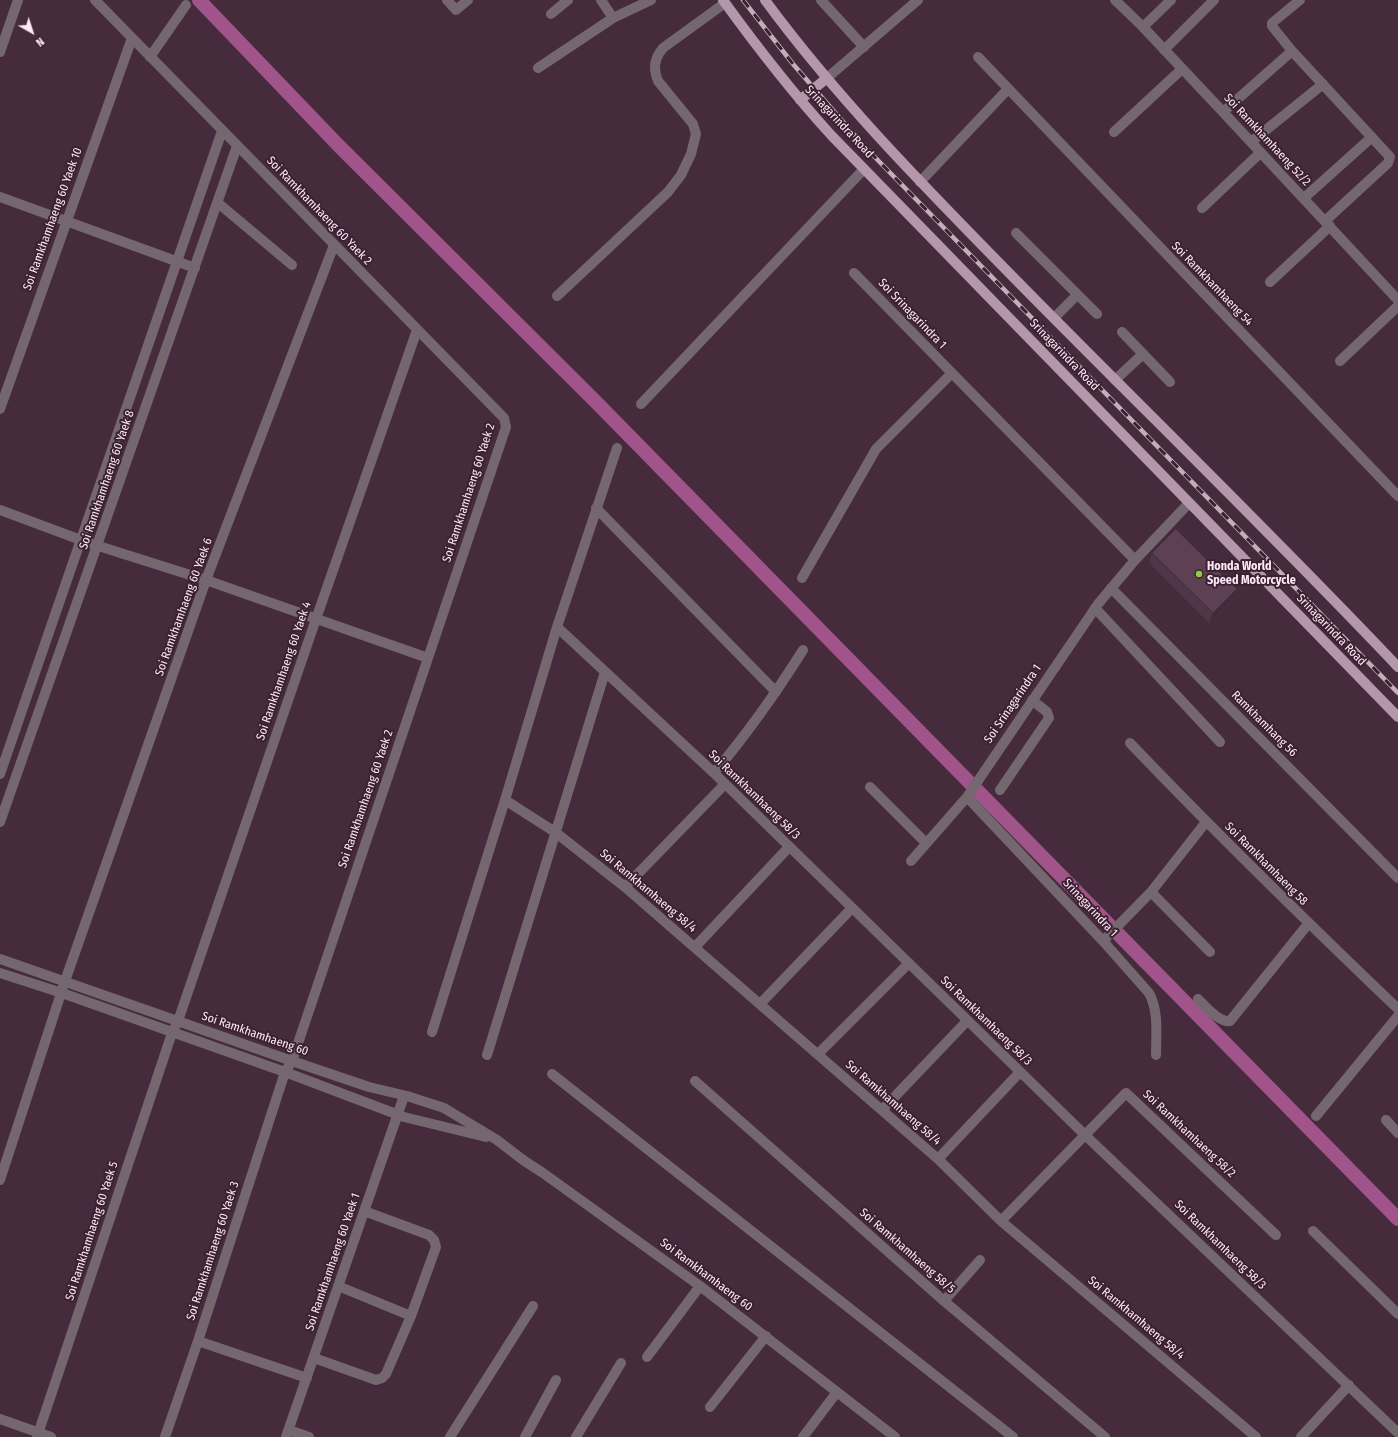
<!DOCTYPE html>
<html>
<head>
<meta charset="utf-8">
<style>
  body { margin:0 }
  #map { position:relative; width:1398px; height:1437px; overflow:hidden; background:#462b3d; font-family:"Fira Sans Condensed",sans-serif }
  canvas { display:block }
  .north { position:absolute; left:12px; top:12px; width:40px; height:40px; -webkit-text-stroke:3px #3c2133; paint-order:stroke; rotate:141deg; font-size:11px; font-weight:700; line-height:16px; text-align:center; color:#fdeaf6 }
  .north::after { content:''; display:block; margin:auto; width:14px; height:18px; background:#fdeaf6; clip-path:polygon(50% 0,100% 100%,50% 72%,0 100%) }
</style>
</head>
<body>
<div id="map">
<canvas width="1398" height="1437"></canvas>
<div class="north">N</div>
</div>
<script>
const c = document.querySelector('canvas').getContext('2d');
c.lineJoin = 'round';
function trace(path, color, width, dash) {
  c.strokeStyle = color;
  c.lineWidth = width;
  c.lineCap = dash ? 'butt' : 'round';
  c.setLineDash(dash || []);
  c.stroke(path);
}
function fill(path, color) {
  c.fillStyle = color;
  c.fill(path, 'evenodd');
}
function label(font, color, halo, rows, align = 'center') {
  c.font = font + ' "Fira Sans Condensed",sans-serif';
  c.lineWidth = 4;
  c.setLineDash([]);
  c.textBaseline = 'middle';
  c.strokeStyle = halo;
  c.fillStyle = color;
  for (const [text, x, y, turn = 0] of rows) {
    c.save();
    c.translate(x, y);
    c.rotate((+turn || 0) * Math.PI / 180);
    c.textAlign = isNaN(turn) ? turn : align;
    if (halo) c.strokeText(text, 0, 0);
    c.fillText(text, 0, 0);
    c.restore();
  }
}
trace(new Path2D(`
  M 199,0 L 338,145 L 597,403 L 1398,1219`), '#a1548a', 14);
trace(new Path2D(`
  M 95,0 L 504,418 L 506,427 L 292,1061 L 285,1072 L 198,1341 L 165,1437
  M 447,0 L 456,10 L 468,0
  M 601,0 L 613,18
  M 821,0 L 864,47
  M 1115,0 L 1143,27 L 1223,112 L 1398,300
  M 551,14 L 568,0
  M 1143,27 L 1171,0
  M 1164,50 L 1214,0
  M 1292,51 L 1390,157 L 1388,163 L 1325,221
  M 0,52 L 18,0
  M 150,57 L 186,5
  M 978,57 L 1398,496
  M 538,68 L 613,18 L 651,0
  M 827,78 L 918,0
  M 1223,112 L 1292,51 L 1272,26 L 1272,23 L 1300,0
  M 1114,132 L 1182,69
  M 1251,142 L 1323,84
  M 920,182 L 1008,89
  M 0,197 L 195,268
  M 1304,198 L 1372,137
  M 218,203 L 292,265
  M 1202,208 L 1260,153
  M 1016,233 L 1097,314
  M 854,273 L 1135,560
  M 1270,282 L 1330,226
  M 557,296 L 668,192 L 681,175 L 691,154 L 696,134 L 693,124 L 658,81 C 653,68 654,59 663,48 L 725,3
  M 1054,318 L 1077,295
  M 1122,332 L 1170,382
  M 1340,361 L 1398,306
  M 1115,380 L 1143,354
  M 641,404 L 864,169
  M 0,409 L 132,38
  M 596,508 L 776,692
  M 0,510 L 89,543 L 206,580 L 428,658
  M 802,578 L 876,449 L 952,373
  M 1111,588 L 1398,878
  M 1095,608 L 1220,742
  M 557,627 L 714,773 L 1085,1135 L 1398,1433
  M 1130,743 C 1217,834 1307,922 1398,1009
  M 714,773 C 747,734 776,693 803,650
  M 0,774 L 222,131
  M 870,787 L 926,843
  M 1000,790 L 1049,718 L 1047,712 L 1032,700
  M 967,797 L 1103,941 L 1149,993 C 1159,1011 1156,1034 1156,1055
  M 505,800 L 555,832 L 625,887 L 938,1159 L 1001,1221 L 1256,1437
  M 0,822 L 237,146
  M 911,861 L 967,797 L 1098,604 L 1135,560 L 1189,503
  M 625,887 L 725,784
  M 1151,892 L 1210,952
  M 1103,941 L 1151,892 L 1206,822
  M 695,947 L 789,847
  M 0,959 L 292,1061 L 369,1087 L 407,1096 L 444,1108 L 497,1140 L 523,1160 L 543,1173 L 700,1286 L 895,1437
  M 0,973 L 62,993 L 285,1072 L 404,1117 L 486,1137
  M 1198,999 C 1205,1006 1219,1023 1230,1021 L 1308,924
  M 760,1004 L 852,908
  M 432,1032 L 505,800 L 557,627 L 617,448
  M 818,1054 L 909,963
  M 487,1055 L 605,672
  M 552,1074 L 1013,1437
  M 695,1081 L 944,1301 L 1105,1437
  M 882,1110 L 967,1021
  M 1316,1116 L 1398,1016
  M 1386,1120 L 1398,1133
  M 938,1159 L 1020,1072
  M 0,1180 L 65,981 L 206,580 L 334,245
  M 1001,1221 L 1126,1093 L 1276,1235
  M 1313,1231 L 1398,1314
  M 338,1286 L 411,1316
  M 944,1301 L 980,1260
  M 198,1341 L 307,1378
  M 647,1357 L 700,1286
  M 314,1358 L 376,1380 L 382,1378 L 386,1374 L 411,1316 L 436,1247 L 434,1240 L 429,1235 L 364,1211
  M 710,1407 L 766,1336
  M 0,1419 L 51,1437
  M 289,1430 L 309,1437
  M 37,1437 L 172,1033 L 178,1021 L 316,619 L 417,330
  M 286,1437 L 404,1096
  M 450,1437 L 533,1306
  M 525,1437 L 556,1380
  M 576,1437 L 621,1363
  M 803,1437 L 837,1392
  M 1301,1437 L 1349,1385`), '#756770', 10);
trace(new Path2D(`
  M 723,0 C 757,47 792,92 831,135 L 1398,717
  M 765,0 C 840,102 930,192 1018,282 C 1144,410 1274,536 1398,667
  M 800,100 L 827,78`), '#b497aa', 10);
const rail = new Path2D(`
  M 743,0 L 793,64 L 864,146 L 1398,693`);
trace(rail, '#c4aebc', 4.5);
trace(rail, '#3c2133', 3, [9]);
fill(new Path2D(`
  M 1152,553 L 1233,599 L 1209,623 L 1149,563 Z`), '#503747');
fill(new Path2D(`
  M 1237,589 L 1233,599 L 1209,623 L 1213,613 Z`), '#412d3a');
const building = new Path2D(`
  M 1176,529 L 1237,589 L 1213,613 L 1152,553 Z`);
fill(building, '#5d4053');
trace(building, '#412d3a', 1);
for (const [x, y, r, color] of [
  [1199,574,4,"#90cd40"]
]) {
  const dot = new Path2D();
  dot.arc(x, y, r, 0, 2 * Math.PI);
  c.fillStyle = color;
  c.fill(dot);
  trace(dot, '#3c2133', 1.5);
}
label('12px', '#fdeaf6', '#3c2133', [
  ["Srinagarindra Road",839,122,47],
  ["Soi Ramkhamhaeng 52/2",1267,140,47],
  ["Soi Ramkhamhaeng 60 Yaek 2",319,211,46],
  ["Soi Ramkhamhaeng 60 Yaek 10",53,219,-70],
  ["Soi Ramkhamhaeng 54",1212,284,46],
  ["Soi Srinagarindra 1",912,314,46],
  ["Srinagarindra Road",1064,355,46],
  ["Soi Ramkhamhaeng 60 Yaek 8",107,480,-71],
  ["Soi Ramkhamhaeng 60 Yaek 2",469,493,-72],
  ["Soi Ramkhamhaeng 60 Yaek 6",184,607,-70],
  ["Srinagarindra Road",1331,630,46],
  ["Soi Ramkhamhaeng 60 Yaek 4",284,671,-71],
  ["Soi Srinagarindra 1",1013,704,-56],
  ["Ramkhamhang 56",1264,724,45],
  ["Soi Ramkhamhaeng 58/3",754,795,44],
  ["Soi Ramkhamhaeng 60 Yaek 2",366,799,-71],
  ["Soi Ramkhamhaeng 58",1266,864,45],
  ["Soi Ramkhamhaeng 58/4",648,891,40],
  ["Srinagarindra 1",1090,908,47],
  ["Soi Ramkhamhaeng 58/3",986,1021,44],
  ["Soi Ramkhamhaeng 60",255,1034,19],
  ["Soi Ramkhamhaeng 58/4",893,1103,41],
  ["Soi Ramkhamhaeng 58/2",1189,1134,43],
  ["Soi Ramkhamhaeng 60 Yaek 5",92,1231,-72],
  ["Soi Ramkhamhaeng 58/3",1220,1245,44],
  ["Soi Ramkhamhaeng 60 Yaek 3",213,1251,-72],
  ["Soi Ramkhamhaeng 58/5",907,1251,41],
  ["Soi Ramkhamhaeng 60 Yaek 1",333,1262,-71],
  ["Soi Ramkhamhaeng 60",706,1275,37],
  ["Soi Ramkhamhaeng 58/4",1136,1318,40]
]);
label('bold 12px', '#fdeaf6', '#3c2133', [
  ["Honda World",1207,567],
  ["Speed Motorcycle",1207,581]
], 'left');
</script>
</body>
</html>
